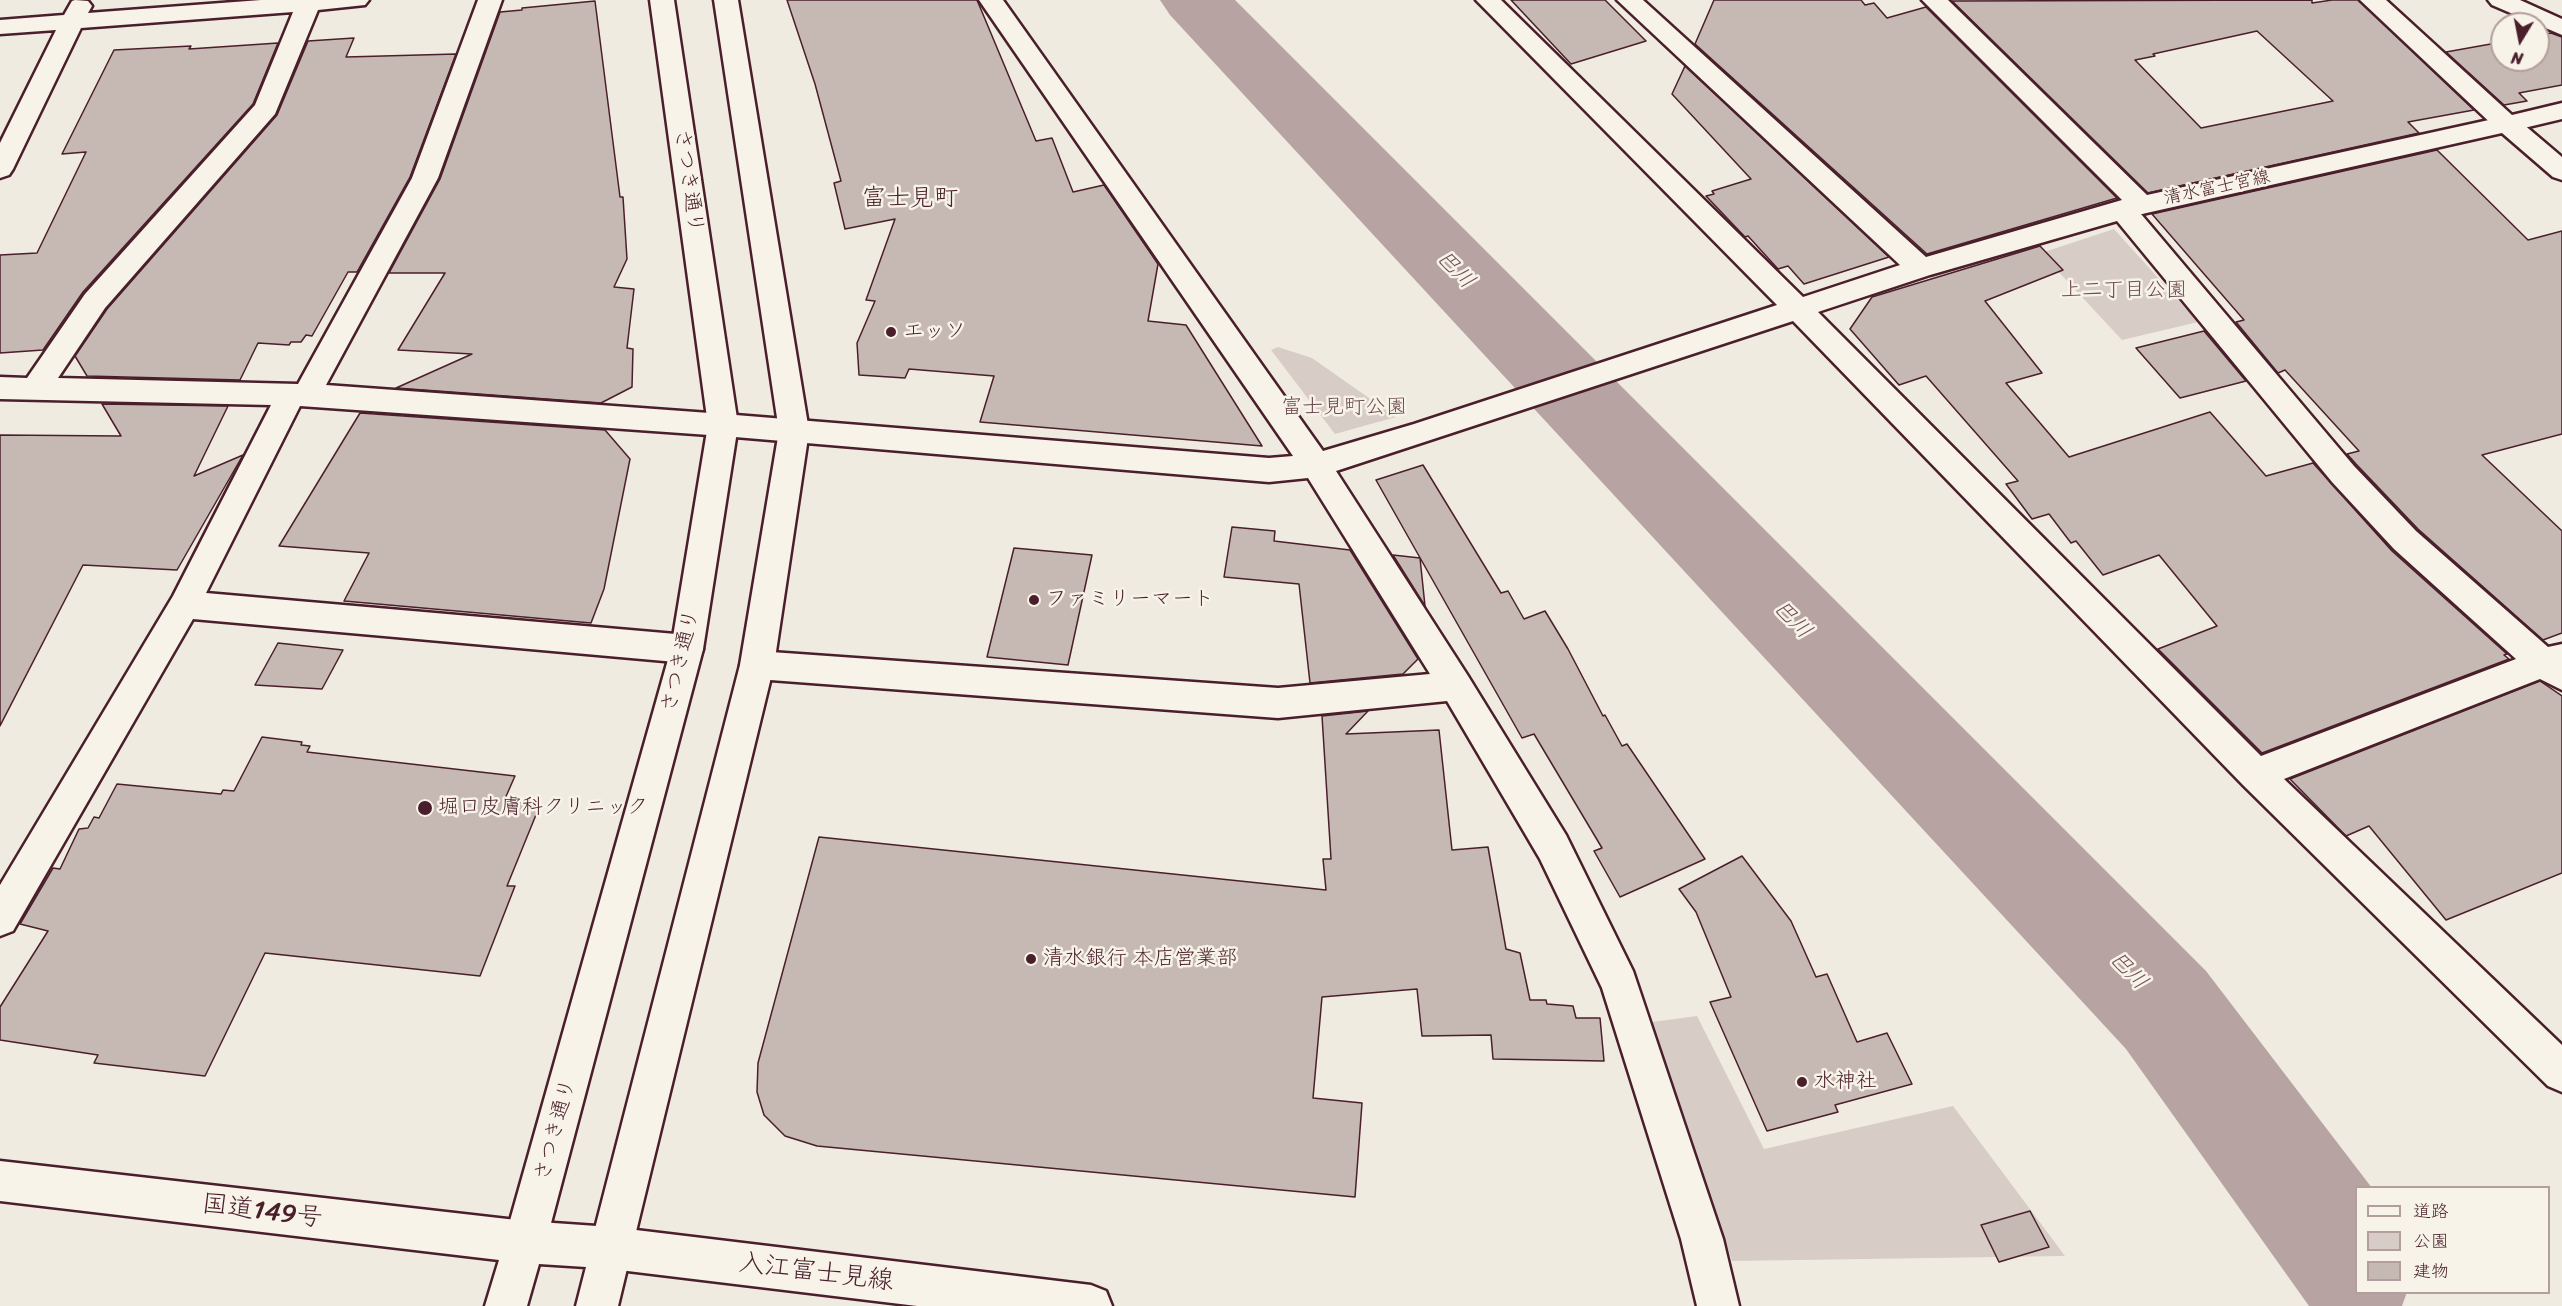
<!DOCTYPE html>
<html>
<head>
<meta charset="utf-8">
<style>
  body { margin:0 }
  #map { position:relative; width:2562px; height:1306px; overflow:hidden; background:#f0ebe0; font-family:Sriracha,"Klee One",sans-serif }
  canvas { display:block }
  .legend { position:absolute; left:2355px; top:1186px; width:195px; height:108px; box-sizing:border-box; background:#f7f3e8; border:2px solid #b29e9c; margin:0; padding:8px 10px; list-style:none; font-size:18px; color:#4a1f2b }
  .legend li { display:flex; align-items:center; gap:12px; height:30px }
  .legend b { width:30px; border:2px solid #b29e9c }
  .north { position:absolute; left:2490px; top:12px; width:60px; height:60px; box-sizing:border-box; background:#f7f3e8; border:2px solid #b29e9c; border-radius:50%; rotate:190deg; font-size:16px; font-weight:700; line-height:24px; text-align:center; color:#4a1f2b }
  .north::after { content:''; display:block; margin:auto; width:21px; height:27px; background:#4a1f2b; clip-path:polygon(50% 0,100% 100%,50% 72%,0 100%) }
</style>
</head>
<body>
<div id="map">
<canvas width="2562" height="1306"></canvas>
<ul class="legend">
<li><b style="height:8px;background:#f7f3e8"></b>道路</li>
<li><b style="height:16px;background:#d8cdc6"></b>公園</li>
<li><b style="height:16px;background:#c6b8b3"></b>建物</li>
</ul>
<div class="north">N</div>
</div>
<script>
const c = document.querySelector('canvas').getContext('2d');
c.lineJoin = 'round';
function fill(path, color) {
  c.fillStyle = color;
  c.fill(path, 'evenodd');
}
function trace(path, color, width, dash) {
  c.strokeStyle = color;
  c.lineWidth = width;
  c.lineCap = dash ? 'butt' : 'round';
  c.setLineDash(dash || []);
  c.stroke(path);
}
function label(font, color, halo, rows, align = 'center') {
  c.font = font + ' Sriracha,"Klee One",sans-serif';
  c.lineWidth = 5;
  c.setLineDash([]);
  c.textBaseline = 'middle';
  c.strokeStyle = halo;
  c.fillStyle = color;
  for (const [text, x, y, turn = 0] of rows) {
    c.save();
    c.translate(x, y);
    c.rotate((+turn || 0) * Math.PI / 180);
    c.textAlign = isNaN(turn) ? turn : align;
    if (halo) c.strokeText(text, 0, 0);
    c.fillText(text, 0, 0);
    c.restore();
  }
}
fill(new Path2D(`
  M 2114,229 L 2198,322 L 2122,340 L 2041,253 Z
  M 1278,347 L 1312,358 L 1396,417 L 1335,434 L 1271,350 Z
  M 1697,1016 L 1764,1149 L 1953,1106 L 2065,1256 L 1732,1261 L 1652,1022 Z`), '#d8cdc6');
fill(new Path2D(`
  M 1160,0 L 1235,0 L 2206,971 L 2372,1188 L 2356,1188 L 2356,1292 L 2407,1292 L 2402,1306 L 2309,1306 L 2126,1049 L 1170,15 Z`), '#b7a4a2');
const building = new Path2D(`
  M 787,0 L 977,0 L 1036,141 L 1052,138 L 1073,192 L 1104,185 L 1158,264 L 1148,321 L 1186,325 L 1262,446 L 980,422 L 994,376 L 909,369 L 905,378 L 859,375 L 857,343 L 875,301 L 866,300 L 895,219 L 845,229 L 834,183 L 841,181 L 815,84 Z
  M 1511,0 L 1605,0 L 1646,41 L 1571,64 Z
  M 1714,0 L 1861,0 L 1865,5 L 1874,3 L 1887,18 L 1926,7 L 2117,198 L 1927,254 L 1695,44 Z
  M 2312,0 L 2312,3 L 2332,0 L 2358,0 L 2474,110 L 2408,122 L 2419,133 L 2148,193 L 1952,1 ZM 2257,31 L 2333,101 L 2201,128 L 2135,60 L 2155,56 L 2153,54 Z
  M 595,1 L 620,197 L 623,197 L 627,259 L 614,287 L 634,289 L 627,348 L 633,349 L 632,387 L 601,403 L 396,388 L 472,354 L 398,350 L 445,273 L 389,273 L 440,179 L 500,12 L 522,10 L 522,8 Z
  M 2551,33 L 2562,37 L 2562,85 L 2519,93 L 2527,101 L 2504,105 L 2446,52 L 2502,42 L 2502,60 L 2538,60 L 2538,35 Z
  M 354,38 L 346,57 L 456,54 L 410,177 L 357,272 L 348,272 L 312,336 L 306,335 L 301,342 L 291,342 L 289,345 L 258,343 L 240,380 L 87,376 L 75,356 L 107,309 L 277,115 L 308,41 Z
  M 278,43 L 253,104 L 83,292 L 43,350 L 0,353 L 0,255 L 37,253 L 86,152 L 62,154 L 114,50 L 191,46 L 189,49 Z
  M 1685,66 L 1889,257 L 1804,284 L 1788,266 L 1778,269 L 1748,236 L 1745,237 L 1706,196 L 1714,194 L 1712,191 L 1751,179 L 1672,94 Z
  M 2437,150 L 2528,240 L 2562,231 L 2562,434 L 2482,455 L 2562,531 L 2562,633 L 2543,640 L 2418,529 L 2356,464 L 2347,454 L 2359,451 L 2285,370 L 2278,373 L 2236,322 L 2244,320 L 2152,214 Z
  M 2040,246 L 2063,270 L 1985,301 L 2042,373 L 2006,383 L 2069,457 L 2210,412 L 2266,476 L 2313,463 L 2392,551 L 2507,654 L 2504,655 L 2509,659 L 2262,753 L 2158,649 L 2217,626 L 2159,555 L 2103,575 L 2076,541 L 2071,543 L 2049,514 L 2032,519 L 2006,484 L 2018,481 L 1926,376 L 1899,385 L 1850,329 L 1872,297 Z
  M 2204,331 L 2246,381 L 2180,398 L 2136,348 Z
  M 102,404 L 228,406 L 194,476 L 243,455 L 177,570 L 83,565 L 0,726 L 0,435 L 121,436 Z
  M 360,413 L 605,430 L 630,459 L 604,589 L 591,623 L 344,601 L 369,553 L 279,546 Z
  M 1423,465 L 1501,593 L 1508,591 L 1524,619 L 1545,611 L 1568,649 L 1603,716 L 1605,715 L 1622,746 L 1627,744 L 1705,859 L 1620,897 L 1594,851 L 1602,848 L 1534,734 L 1522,738 L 1376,480 Z
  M 1232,527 L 1275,531 L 1274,541 L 1350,550 L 1418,659 L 1403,674 L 1310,683 L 1299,584 L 1224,577 Z
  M 1014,548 L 1092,555 L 1068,665 L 987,657 Z
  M 1393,555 L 1420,558 L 1425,606 Z
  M 278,643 L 343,650 L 322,689 L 255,685 Z
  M 2540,681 L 2562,696 L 2562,873 L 2446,920 L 2369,826 L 2346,836 L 2290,779 Z
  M 1368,711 L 1346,734 L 1439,730 L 1452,850 L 1488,847 L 1506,949 L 1520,953 L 1530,1000 L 1546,1000 L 1547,1004 L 1573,1006 L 1576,1018 L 1600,1018 L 1604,1061 L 1493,1059 L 1491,1035 L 1422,1036 L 1417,989 L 1322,997 L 1313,1098 L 1362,1103 L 1355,1197 L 817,1146 L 785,1136 L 764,1115 L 757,1092 L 758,1063 L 819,837 L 1326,890 L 1323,859 L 1331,859 L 1322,716 Z
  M 262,737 L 302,742 L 301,745 L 310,746 L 307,752 L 515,776 L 504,801 L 540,805 L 507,886 L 515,886 L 480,976 L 265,953 L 205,1076 L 94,1063 L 98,1055 L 0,1040 L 0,1007 L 48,931 L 20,924 L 53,868 L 60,869 L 79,829 L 88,828 L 94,817 L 99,818 L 117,784 L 221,794 L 223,790 L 234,791 Z
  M 1742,856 L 1791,921 L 1816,977 L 1827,974 L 1857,1042 L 1887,1033 L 1912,1084 L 1835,1105 L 1838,1112 L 1767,1131 L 1710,1002 L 1731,997 L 1696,912 L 1679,889 Z
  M 2030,1211 L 2049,1247 L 1999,1262 L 1981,1225 Z`);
fill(building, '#c6b8b3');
trace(building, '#4a1f2b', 1.5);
const street = new Path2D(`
  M 75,0 L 88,1 L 92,6 L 88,13 L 261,0 L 369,0 L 365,5 L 318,10 L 275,114 L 105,308 L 58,378 L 298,384 L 412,178 L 478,0 L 502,0 L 438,178 L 326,385 L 723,414 L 1269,458 L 1293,456 L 979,0 L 1003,0 L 1323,451 L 1414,424 L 1777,305 L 1476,0 L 1501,0 L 1803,297 L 1900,265 L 1617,0 L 1643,0 L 1926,257 L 2122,200 L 2142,196 L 2151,199 L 2155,205 L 2151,211 L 2141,214 L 2354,466 L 2416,531 L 2548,647 L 2562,644 L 2562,690 L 2540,679 L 2284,779 L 2562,1045 L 2562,1092 L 2548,1086 L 2243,785 L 1793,321 L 1336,471 L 1468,676 L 1566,835 L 1633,971 L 1723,1239 L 1739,1306 L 1697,1306 L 1681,1239 L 1602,988 L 1540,859 L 1447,701 L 1278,718 L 757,679 L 745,675 L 740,665 L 745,655 L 757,651 L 1278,688 L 1430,674 L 1308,478 L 1269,482 L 723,436 L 300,406 L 206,593 L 687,635 L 699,639 L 703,649 L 699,659 L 687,663 L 193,619 L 13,931 L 0,936 L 0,885 L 173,596 L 271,405 L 0,399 L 0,377 L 27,378 L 85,294 L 255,105 L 293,12 L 81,28 L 13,169 L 9,175 L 0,178 L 0,143 L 56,30 L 0,34 L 0,20 L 64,15 L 72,1 ZM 2117,221 L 2332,482 L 2394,549 L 2516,659 L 2261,756 L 1818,312 L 1930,275 Z
  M 2360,0 L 2386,0 L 2512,115 L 2562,103 L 2562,119 L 2507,132 L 2498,130 Z
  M 2488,0 L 2520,0 L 2562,19 L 2562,35 L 2492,5 Z`);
const secondary = new Path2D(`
  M 611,1227 L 1091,1285 L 1106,1291 L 1112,1306 L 917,1306 L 611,1269 L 596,1263 L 590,1248 L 596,1233 Z`);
const primary = new Path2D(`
  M 650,0 L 674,0 L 738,425 L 703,649 L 546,1242 L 540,1257 L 525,1263 L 510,1257 L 504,1242 L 671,649 L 708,425 Z
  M 714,0 L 738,0 L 809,431 L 774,665 L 632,1248 L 626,1263 L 611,1269 L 596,1263 L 590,1248 L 740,665 L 779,431 Z
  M 1922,0 L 1948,0 L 2147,195 L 2507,116 L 2516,118 L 2562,157 L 2562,180 L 2553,177 L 2502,133 L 2142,214 L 2133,211 Z`);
const highway = new Path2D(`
  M 0,1161 L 525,1221 L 611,1227 L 626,1233 L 632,1248 L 618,1306 L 576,1306 L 586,1267 L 539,1264 L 527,1306 L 485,1306 L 499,1260 L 0,1201 Z`);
trace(street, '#4a1f2b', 5);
trace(secondary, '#4a1f2b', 5);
trace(primary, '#4a1f2b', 5);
trace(highway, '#4a1f2b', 5);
fill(street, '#f7f3e8');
fill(secondary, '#f7f3e8');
fill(primary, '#f7f3e8');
fill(highway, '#f7f3e8');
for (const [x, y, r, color] of [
  [891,332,6,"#4a1f2b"],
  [1034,600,6,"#4a1f2b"],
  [425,808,8,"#4a1f2b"],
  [1031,959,6,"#4a1f2b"],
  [1802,1082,6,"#4a1f2b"]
]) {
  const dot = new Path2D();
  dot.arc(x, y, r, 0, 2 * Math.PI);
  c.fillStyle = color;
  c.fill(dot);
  trace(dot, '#f7f3e8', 2);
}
label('18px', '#4a1f2b', '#f7f3e8', [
  ["清水富士宮線",2217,188,-12]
]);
label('21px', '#4a1f2b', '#f7f3e8', [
  ["さつき通り",688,181,82],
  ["さつき通り",681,661,-77],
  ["さつき通り",556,1130,-75]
]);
label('21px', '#6e4a52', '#f7f3e8', [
  ["上二丁目公園",2124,291],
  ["富士見町公園",1344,408]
]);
label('21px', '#4a1f2b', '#f7f3e8', [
  ["エッソ",903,332],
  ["ファミリーマート",1046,600],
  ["堀口皮膚科クリニック",438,808],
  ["清水銀行 本店営業部",1043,959],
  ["水神社",1814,1082]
], 'left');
label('italic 22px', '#704e55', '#f7f3e8', [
  ["巴川",1455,270,46],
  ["巴川",1792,620,46],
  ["巴川",2128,971,46]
]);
label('24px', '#4a1f2b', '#f7f3e8', [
  ["富士見町",910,199]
]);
label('26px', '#4a1f2b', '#f7f3e8', [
  ["国道149号",262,1212,7],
  ["入江富士見線",816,1273,7]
]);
</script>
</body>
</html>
